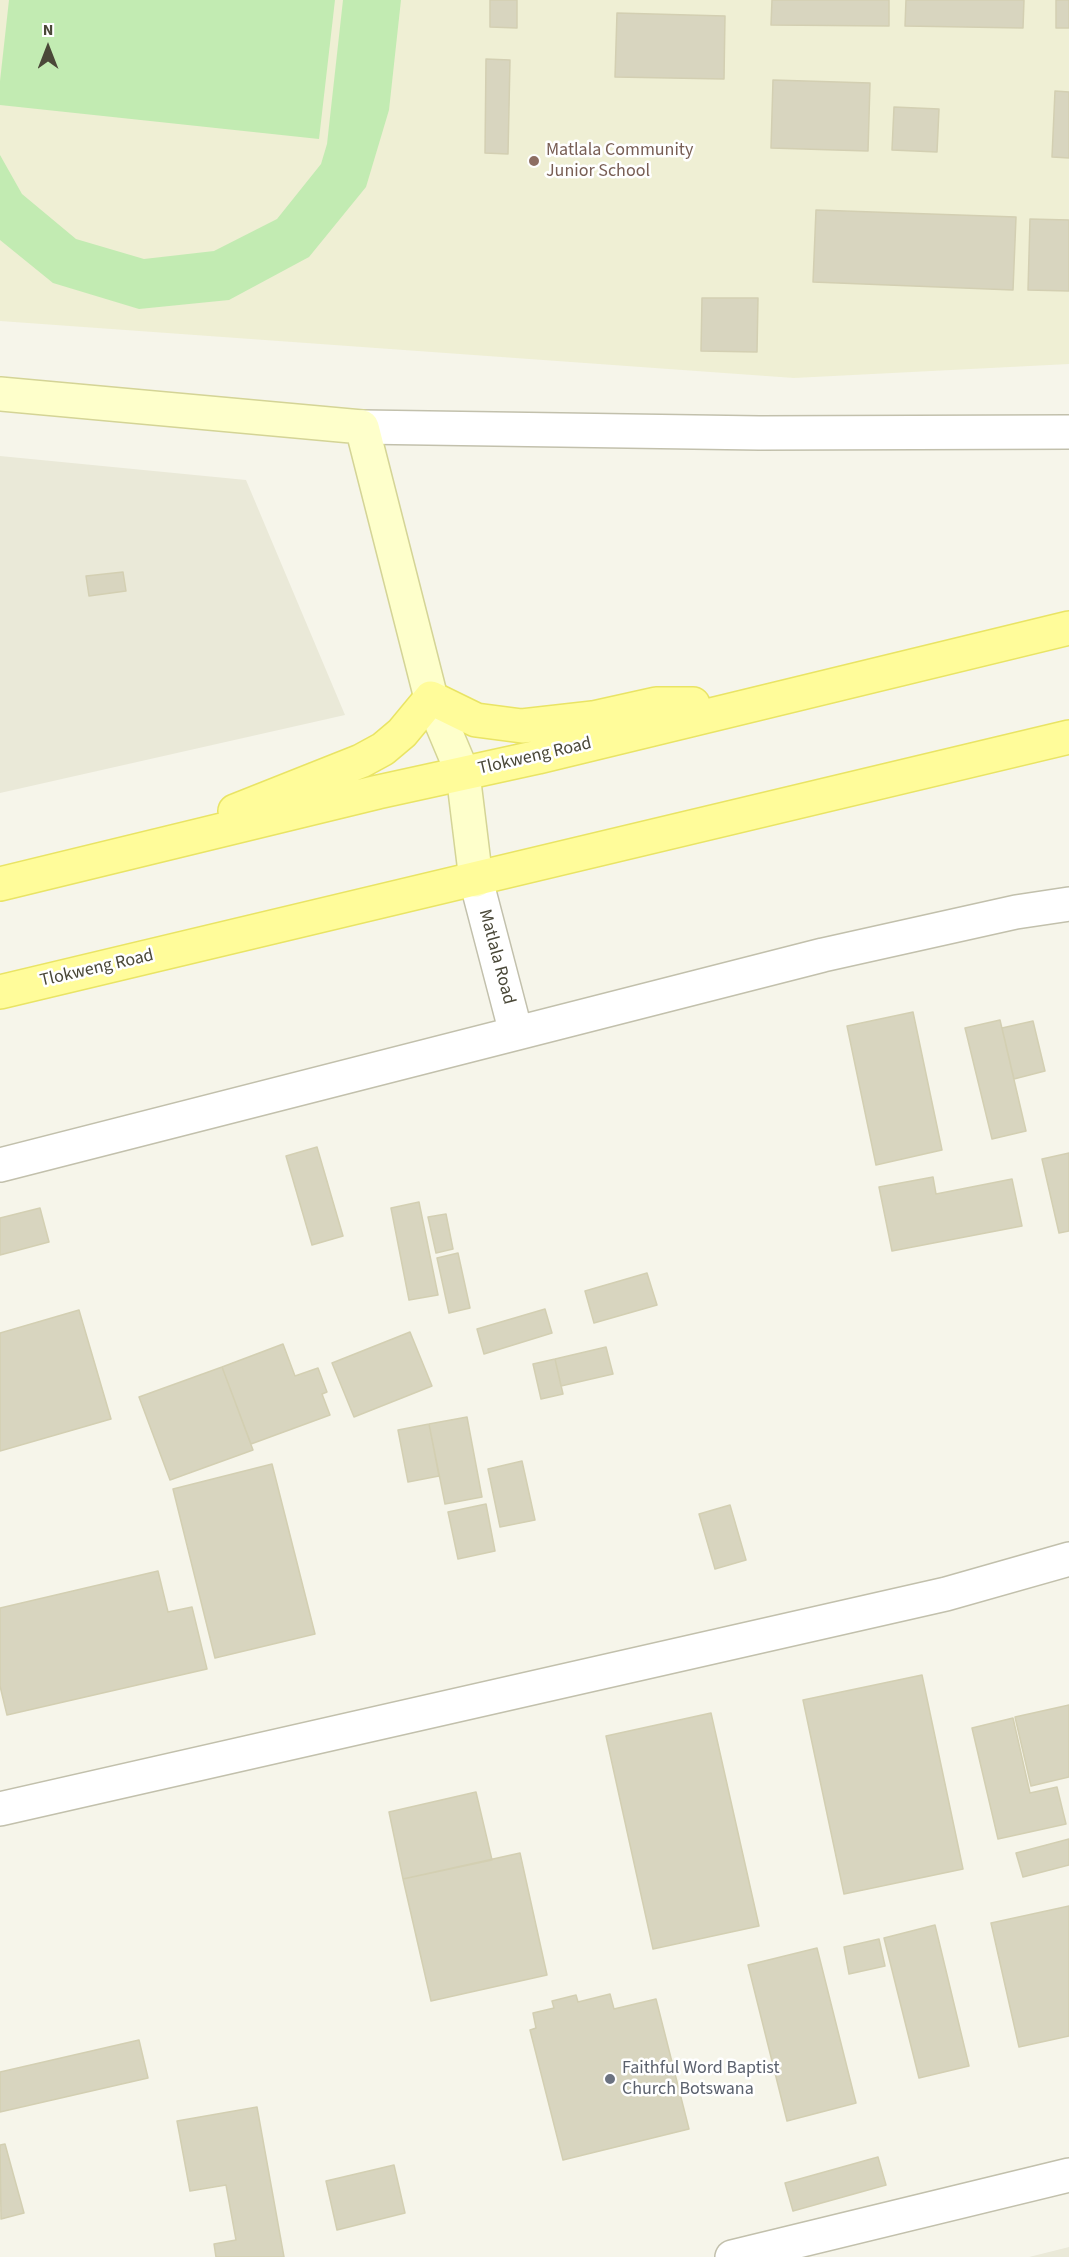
<!DOCTYPE html>
<html>
<head>
<meta charset="utf-8">
<style>
  body { margin:0 }
  #map { position:relative; width:1069px; height:2257px; overflow:hidden; background:#f6f5ea; font-family:"Source Sans 3",sans-serif }
  canvas { display:block }
  .north { position:absolute; left:18px; top:18px; width:60px; height:60px; -webkit-text-stroke:4px #fff; paint-order:stroke; rotate:0deg; font-size:16px; font-weight:700; line-height:24px; text-align:center; color:#4a4838 }
  .north::after { content:''; display:block; margin:auto; width:21px; height:27px; background:#4a4838; clip-path:polygon(50% 0,100% 100%,50% 72%,0 100%) }
</style>
</head>
<body>
<div id="map">
<canvas width="1069" height="2257"></canvas>
<div class="north">N</div>
</div>
<script>
const c = document.querySelector('canvas').getContext('2d');
c.lineJoin = 'round';
function fill(path, color) {
  c.fillStyle = color;
  c.fill(path, 'evenodd');
}
function trace(path, color, width, dash) {
  c.strokeStyle = color;
  c.lineWidth = width;
  c.lineCap = dash ? 'butt' : 'round';
  c.setLineDash(dash || []);
  c.stroke(path);
}
function label(font, color, halo, rows, align = 'center') {
  c.font = font + ' "Source Sans 3",sans-serif';
  c.lineWidth = 5;
  c.setLineDash([]);
  c.textBaseline = 'middle';
  c.strokeStyle = halo;
  c.fillStyle = color;
  for (const [text, x, y, turn = 0] of rows) {
    c.save();
    c.translate(x, y);
    c.rotate((+turn || 0) * Math.PI / 180);
    c.textAlign = isNaN(turn) ? turn : align;
    if (halo) c.strokeText(text, 0, 0);
    c.fillText(text, 0, 0);
    c.restore();
  }
}
fill(new Path2D(`
  M 0,456 L 246,480 L 345,715 L 0,793 Z
  M 1069,2247 L 1069,2257 L 1029,2257 Z`), '#eae9d8');
fill(new Path2D(`
  M 0,0 L 1069,0 L 1069,364 L 794,378 L 0,321 Z`), '#efefd4');
fill(new Path2D(`
  M 9,0 L 335,0 L 319,139 L 0,105 L 0,81 Z
  M 343,0 L 401,0 L 389,110 L 366,187 L 309,257 L 229,300 L 139,309 L 53,283 L 0,240 L 0,155 L 22,194 L 76,239 L 144,259 L 214,251 L 277,219 L 321,164 L 327,144 Z`), '#c2ebb2');
const building = new Path2D(`
  M 490,0 L 517,0 L 517,28 L 490,27 Z
  M 772,0 L 889,0 L 889,26 L 771,25 Z
  M 906,0 L 1024,0 L 1023,28 L 905,26 Z
  M 1056,0 L 1069,0 L 1069,28 L 1056,28 Z
  M 617,13 L 725,16 L 724,79 L 615,77 Z
  M 486,59 L 510,60 L 508,154 L 485,153 Z
  M 773,80 L 870,83 L 868,151 L 771,148 Z
  M 1055,91 L 1069,92 L 1069,158 L 1052,157 Z
  M 894,107 L 939,109 L 937,152 L 892,150 Z
  M 816,210 L 1016,217 L 1013,290 L 813,282 Z
  M 1030,219 L 1069,220 L 1069,291 L 1028,290 Z
  M 702,298 L 758,298 L 757,352 L 701,351 Z
  M 123,572 L 126,591 L 89,596 L 86,576 Z
  M 913,1012 L 942,1150 L 876,1165 L 847,1026 Z
  M 1000,1020 L 1026,1131 L 992,1139 L 965,1028 Z
  M 1033,1021 L 1045,1071 L 1014,1079 L 1002,1028 Z
  M 317,1147 L 343,1236 L 312,1245 L 286,1156 Z
  M 1069,1153 L 1069,1231 L 1059,1233 L 1042,1159 Z
  M 933,1177 L 936,1194 L 1012,1179 L 1022,1226 L 892,1251 L 879,1187 Z
  M 419,1202 L 438,1295 L 409,1300 L 391,1208 Z
  M 40,1208 L 49,1242 L 0,1255 L 0,1218 Z
  M 446,1214 L 453,1249 L 436,1253 L 428,1217 Z
  M 458,1253 L 470,1308 L 449,1313 L 437,1258 Z
  M 647,1273 L 657,1305 L 594,1323 L 585,1291 Z
  M 545,1309 L 552,1333 L 484,1354 L 477,1329 Z
  M 79,1310 L 111,1419 L 0,1451 L 0,1333 Z
  M 410,1332 L 432,1386 L 354,1417 L 332,1363 Z
  M 283,1344 L 295,1376 L 318,1368 L 327,1392 L 322,1394 L 330,1415 L 251,1444 L 222,1367 Z
  M 606,1347 L 613,1374 L 561,1386 L 555,1359 Z
  M 555,1359 L 563,1394 L 541,1399 L 533,1364 Z
  M 222,1367 L 253,1450 L 170,1480 L 139,1397 Z
  M 467,1417 L 482,1497 L 445,1504 L 429,1424 Z
  M 429,1424 L 439,1476 L 408,1482 L 398,1430 Z
  M 522,1461 L 535,1520 L 500,1527 L 488,1469 Z
  M 272,1464 L 315,1634 L 215,1658 L 173,1489 Z
  M 486,1504 L 495,1551 L 458,1559 L 448,1512 Z
  M 730,1505 L 746,1560 L 715,1569 L 699,1514 Z
  M 158,1571 L 168,1612 L 192,1607 L 207,1669 L 7,1715 L 0,1686 L 0,1608 Z
  M 922,1675 L 963,1869 L 844,1894 L 803,1700 Z
  M 1069,1705 L 1069,1777 L 1031,1786 L 1015,1717 Z
  M 711,1713 L 759,1926 L 653,1949 L 606,1736 Z
  M 1013,1718 L 1030,1793 L 1057,1787 L 1066,1824 L 998,1839 L 972,1728 Z
  M 476,1792 L 492,1860 L 403,1879 L 389,1812 Z
  M 1069,1839 L 1069,1865 L 1023,1877 L 1016,1853 Z
  M 520,1853 L 547,1975 L 431,2001 L 403,1879 Z
  M 1069,1906 L 1069,2036 L 1019,2047 L 991,1923 Z
  M 935,1925 L 969,2066 L 919,2078 L 884,1938 Z
  M 879,1939 L 885,1966 L 849,1974 L 844,1947 Z
  M 817,1948 L 856,2103 L 787,2121 L 748,1965 Z
  M 610,1994 L 614,2009 L 656,1999 L 689,2129 L 563,2160 L 530,2030 L 536,2028 L 533,2013 L 554,2008 L 552,2001 L 576,1995 L 578,2002 Z
  M 139,2040 L 148,2078 L 0,2112 L 0,2072 Z
  M 257,2107 L 284,2257 L 216,2257 L 214,2244 L 236,2240 L 226,2185 L 190,2191 L 177,2121 Z
  M 5,2144 L 24,2213 L 1,2219 L 0,2145 Z
  M 878,2157 L 886,2185 L 793,2211 L 785,2183 Z
  M 394,2165 L 405,2213 L 337,2230 L 326,2181 Z`);
fill(building, '#d8d5bf');
trace(building, '#d3cfb2', 1.5);
const street = new Path2D(`
  M 362,427 L 760,433 L 1069,432
  M 476,880 L 516,1033
  M 0,1165 L 823,955 L 1016,912 L 1069,904
  M 0,1809 L 946,1594 L 1069,1559
  M 732,2257 L 1069,2175`);
const secondary = new Path2D(`
  M 0,394 L 362,427 L 431,698 L 463,774 L 476,880`);
const primary = new Path2D(`
  M 235,811 L 361,761 L 383,749 L 402,733 L 431,698 L 476,720 L 522,726 L 593,718 L 656,704 L 693,704
  M 0,884 L 378,792 L 538,757 L 1069,628
  M 0,992 L 1069,737`);
trace(street, '#c2c0ac', 36);
trace(secondary, '#d4d496', 36);
trace(primary, '#e9e465', 36);
trace(street, '#fff', 33);
trace(secondary, '#feffcb', 33);
trace(primary, '#fffc9a', 33);
for (const [x, y, r, color] of [
  [534,161,6,"#8d6e63"],
  [610,2079,6,"#6b7280"]
]) {
  const dot = new Path2D();
  dot.arc(x, y, r, 0, 2 * Math.PI);
  c.fillStyle = color;
  c.fill(dot);
  trace(dot, '#fff', 2);
}
label('18px', '#785e54', '#fff', [
  ["Matlala Community",546,151],
  ["Junior School",546,172]
], 'left');
label('18px', '#4a4838', '#fff', [
  ["Tlokweng Road",535,757,-13],
  ["Matlala Road",496,957,75],
  ["Tlokweng Road",97,969,-13]
]);
label('18px', '#5b616d', '#fff', [
  ["Faithful Word Baptist",622,2069],
  ["Church Botswana",622,2090]
], 'left');
</script>
</body>
</html>
